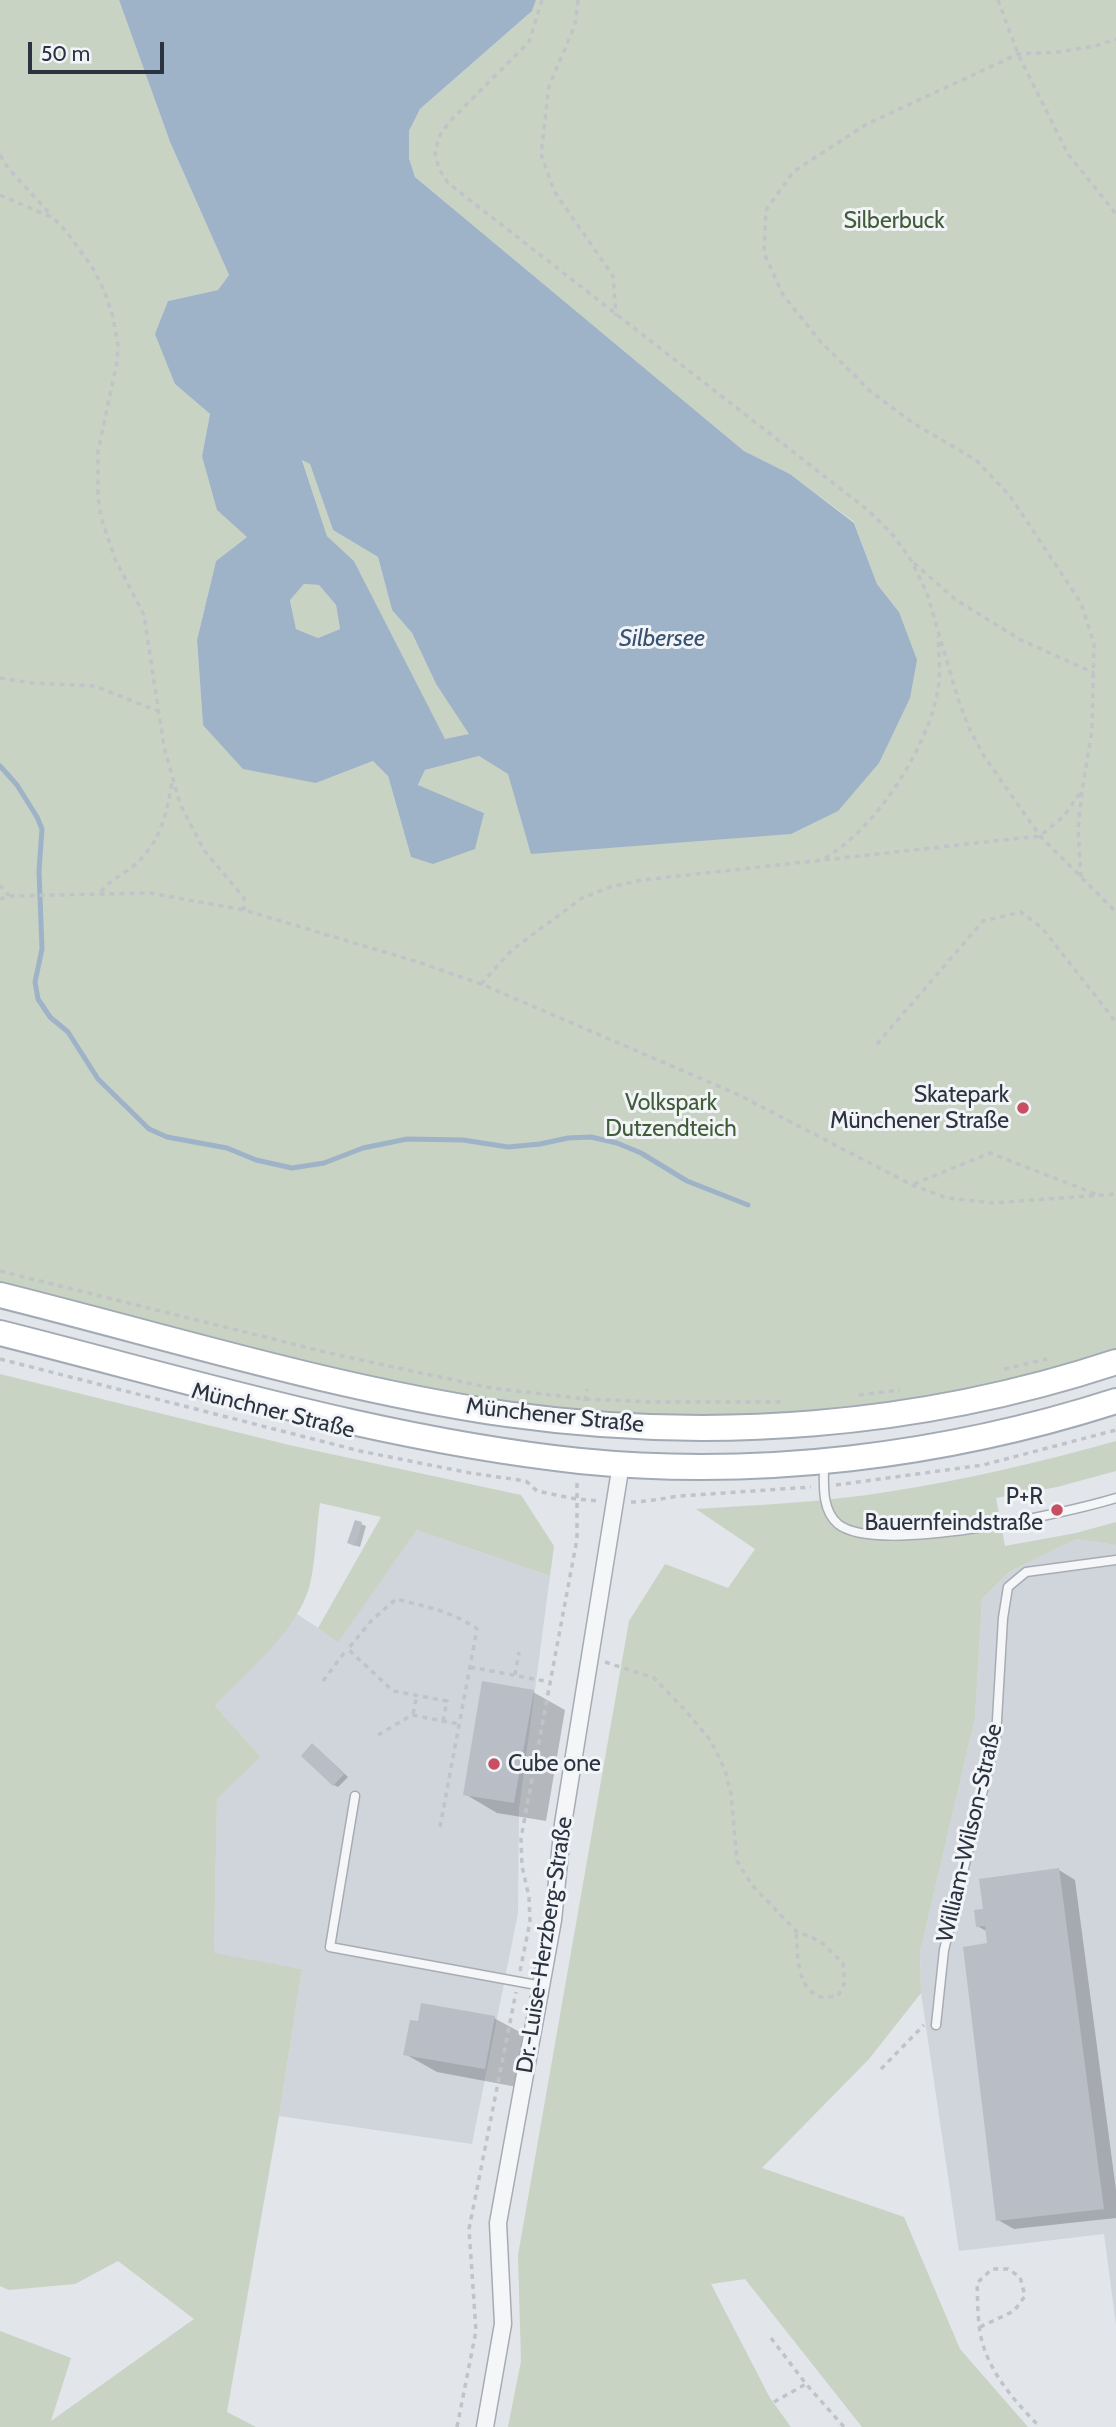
<!DOCTYPE html>
<html>
<head>
<meta charset="utf-8">
<style>
  body { margin:0 }
  #map { position:relative; width:1116px; height:2427px; overflow:hidden; background:#e2e5ea; font-family:Cabin,sans-serif }
  canvas { display:block }
  .scale { position:absolute; left:28px; top:42px; width:136px; height:32px; box-sizing:border-box; border:4px solid #2b3341; border-top:0; padding-left:9px; font-size:21px; line-height:24px; white-space:nowrap; color:#2b3341; -webkit-text-stroke:5px #f2f4f7; paint-order:stroke }
</style>
</head>
<body>
<div id="map">
<canvas width="1116" height="2427"></canvas>
<div class="scale">50 m</div>
</div>
<script>
const c = document.querySelector('canvas').getContext('2d');
c.lineJoin = 'round';
function fill(path, color) {
  c.fillStyle = color;
  c.fill(path, 'evenodd');
}
function trace(path, color, width, dash) {
  c.strokeStyle = color;
  c.lineWidth = width;
  c.lineCap = dash ? 'butt' : 'round';
  c.setLineDash(dash || []);
  c.stroke(path);
}
function label(font, color, halo, rows, align = 'center') {
  c.font = font + ' Cabin,sans-serif';
  c.lineWidth = 6;
  c.setLineDash([]);
  c.textBaseline = 'middle';
  c.strokeStyle = halo;
  c.fillStyle = color;
  for (const [text, x, y, turn = 0] of rows) {
    c.save();
    c.translate(x, y);
    c.rotate((+turn || 0) * Math.PI / 180);
    c.textAlign = isNaN(turn) ? turn : align;
    if (halo) c.strokeText(text, 0, 0);
    c.fillText(text, 0, 0);
    c.restore();
  }
}
fill(new Path2D(`
  M 417,1530 L 550,1576 L 519,1809 L 518,1913 L 472,2144 L 279,2116 L 302,1969 L 214,1954 L 217,1799 L 261,1757 L 215,1706 L 276,1641 L 297,1614 L 338,1641 Z
  M 1076,1539 L 1116,1545 L 1116,2325 L 1104,2234 L 959,2251 L 921,1993 L 920,1952 L 975,1718 L 982,1599 L 1009,1572 Z`), '#d0d4db');
fill(new Path2D(`
  M 0,0 L 119,0 L 170,142 L 229,275 L 218,290 L 168,301 L 175,384 L 210,414 L 202,456 L 247,537 L 216,561 L 197,640 L 203,725 L 316,783 L 373,761 L 388,776 L 411,857 L 484,813 L 418,786 L 425,770 L 479,756 L 508,773 L 899,612 L 877,584 L 854,522 L 790,474 L 744,451 L 415,177 L 409,158 L 409,131 L 420,109 L 532,11 L 536,0 L 1116,0 L 1116,1353 L 895,1406 L 703,1420 L 510,1405 L 365,1377 L 0,1285 Z
  M 302,459 L 310,463 L 333,530 L 378,557 L 392,610 L 412,633 L 436,684 L 470,734 L 445,740 L 354,561 L 327,536 Z
  M 304,584 L 319,585 L 336,605 L 340,629 L 318,638 L 296,629 L 290,599 Z
  M 0,1374 L 289,1445 L 521,1495 L 554,1546 L 550,1576 L 417,1530 L 338,1642 L 318,1628 L 381,1517 L 320,1503 C 316,1530 316,1558 310,1584 C 300,1628 245,1673 215,1706 L 261,1757 L 217,1799 L 214,1953 L 302,1969 L 279,2116 L 227,2412 L 256,2427 L 0,2427 L 0,2331 L 71,2358 L 51,2421 L 194,2319 L 118,2261 L 75,2284 L 9,2290 L 0,2286 Z
  M 1116,1441 L 1116,1471 L 1057,1487 L 996,1498 L 1005,1546 L 1076,1533 L 1116,1522 L 1116,1545 L 1076,1539 L 1009,1572 L 982,1599 L 975,1718 L 920,1952 L 921,1993 L 869,2059 L 762,2168 L 904,2217 L 960,2349 L 1028,2427 L 862,2427 L 745,2279 L 711,2284 L 770,2398 L 791,2427 L 508,2427 L 521,2361 L 518,2255 L 629,1621 L 665,1564 L 728,1588 L 755,1549 L 696,1509 C 760,1505 824,1502 887,1492 C 964,1480 1041,1462 1116,1441 Z`), '#c8d3c3');
fill(new Path2D(`
  M 119,0 L 536,0 L 532,11 L 420,109 L 409,131 L 409,158 L 415,177 L 744,451 L 790,474 L 854,523 L 877,584 L 899,612 L 917,660 L 910,698 L 879,763 L 838,811 L 791,834 L 531,854 L 508,774 L 479,756 L 425,770 L 418,785 L 484,813 L 475,849 L 433,864 L 411,857 L 388,776 L 373,761 L 316,783 L 243,769 L 203,725 L 197,640 L 216,561 L 247,537 L 217,510 L 202,456 L 210,414 L 175,384 L 155,334 L 168,301 L 218,290 L 229,275 L 170,142 ZM 302,460 L 310,464 L 333,530 L 378,557 L 392,610 L 412,633 L 436,684 L 469,734 L 445,739 L 354,561 L 327,536 ZM 304,584 L 319,585 L 336,605 L 340,629 L 318,638 L 296,629 L 290,600 Z`), '#9fb3c8');
fill(new Path2D(`
  M 356,1522 L 366,1526 L 360,1547 L 354,1545 Z
  M 533,1692 L 565,1710 L 546,1821 L 497,1813 L 465,1794 Z
  M 317,1748 L 348,1777 L 338,1787 L 334,1785 Z
  M 1059,1870 L 1075,1880 L 1116,2190 L 1116,2218 L 1014,2229 L 998,2220 L 989,1945 L 988,1932 L 977,1926 L 985,1910 Z
  M 494,2018 L 527,2036 L 517,2087 L 437,2072 L 405,2054 Z`), '#0003');
trace(new Path2D(`
  M 0,766 L 17,785 L 37,817 L 42,829 L 39,871 L 42,949 L 35,982 L 38,999 L 50,1017 L 68,1032 L 98,1079 L 149,1129 L 167,1137 L 227,1148 L 256,1160 L 292,1168 L 324,1163 L 363,1148 L 407,1139 L 463,1140 L 508,1147 L 540,1144 L 568,1138 L 591,1137 L 617,1143 L 641,1153 L 687,1181 L 748,1205`), '#9fb3c8', 5);
fill(new Path2D(`
  M 355,1520 L 362,1522 L 355,1546 L 347,1543 Z
  M 482,1681 L 534,1690 L 514,1803 L 463,1795 Z
  M 312,1743 L 344,1774 L 333,1786 L 301,1756 Z
  M 1059,1868 L 1104,2209 L 996,2221 L 963,1947 L 987,1943 L 985,1926 L 976,1927 L 974,1910 L 983,1909 L 979,1879 Z
  M 421,2003 L 495,2016 L 485,2069 L 403,2055 L 410,2020 L 418,2021 Z`), '#b9bec6');
const lane = new Path2D(`
  M 824,1464 C 824,1484 821,1509 838,1524 C 877,1556 1067,1513 1116,1498
  M 355,1796 L 330,1947 L 542,1986
  M 936,2025 L 944,1950 L 996,1737 L 1003,1618 L 1008,1587 L 1026,1572 L 1116,1560`);
const street = new Path2D(`
  M 485,2427 L 503,2324 L 498,2223 L 553,1920 L 563,1824 L 621,1464`);
const primary = new Path2D(`
  M 0,1295 C 168,1337 335,1389 506,1414 C 711,1443 920,1427 1116,1362
  M 0,1333 C 191,1381 383,1440 580,1461 C 758,1479 945,1456 1116,1401`);
trace(lane, '#a7acb4', 11);
trace(street, '#a7acb4', 19);
trace(primary, '#a2aab5', 28);
trace(new Path2D(`
  M 542,0 L 529,42 L 450,121 L 439,137 L 435,153 L 439,169 L 448,183 L 869,511 L 893,535 L 911,560 L 927,593 L 958,699 L 969,728 L 984,756 L 1040,836 L 1116,912
  M 578,0 L 575,25 L 549,86 L 541,154 L 554,191 L 613,276 L 616,316
  M 998,0 L 1018,54 L 1068,154 L 1116,214
  M 0,155 L 8,168 L 52,216
  M 0,195 L 53,218 L 66,231 L 92,267 L 104,290 L 113,317 L 118,345 L 117,362 L 98,451 L 98,497 L 101,517 L 115,559 L 144,615 L 164,747 L 180,804 L 204,850 L 244,898 L 244,910
  M 914,563 L 956,600 L 1021,640 L 1094,673
  M 0,678 L 32,683 L 95,686 L 160,712
  M 825,858 C 875,829 925,752 937,695 C 941,676 939,655 938,636
  M 1081,877 L 1078,829 L 1082,791 L 1092,730 L 1094,644 L 1081,603 L 1010,496 L 976,460 L 913,423 L 870,391 L 820,341 L 783,295 L 764,253 L 766,210 L 793,172 L 865,125 L 1018,54 L 1058,52 L 1095,46 L 1116,39
  M 0,885 L 9,896
  M 101,892 C 109,881 120,876 131,868 C 160,845 167,815 172,781
  M 0,899 L 9,896 L 150,893 L 244,910 L 418,962 L 481,984 L 737,1094 L 912,1185 L 947,1198 L 993,1203 L 1116,1194
  M 481,984 L 513,949 L 582,898 L 610,887 L 642,880 L 1040,836 L 1064,816 L 1080,793
  M 877,1044 L 983,921 L 1021,912 L 1042,928 L 1116,1022
  M 914,1184 L 990,1153 L 1098,1195
  M 0,1271 L 329,1353 L 491,1388 L 586,1399 L 652,1402 L 782,1402
  M 0,1359 L 360,1451 L 470,1473 L 526,1481 L 537,1491 L 576,1499 L 599,1501
  M 1004,1369 L 1047,1359
  M 859,1395 L 900,1390
  M 585,1401 L 587,1389
  M 836,1485 L 983,1465 L 1116,1430
  M 631,1502 C 648,1502 663,1498 680,1496 C 724,1493 767,1490 811,1487
  M 605,1662 L 654,1678 L 686,1711 L 711,1741 L 725,1770 L 731,1794 L 737,1861 L 752,1885 L 796,1931 L 820,1941 L 843,1963 L 845,1982 L 838,1996 C 833,1996 825,1998 821,1997 C 795,1989 798,1952 796,1931
  M 470,1667 L 550,1682
  M 515,1675 L 519,1652
  M 323,1681 L 347,1649
  M 413,1714 L 417,1695
  M 378,1735 L 412,1715 L 459,1724
  M 440,1827 L 477,1629 C 454,1612 424,1606 396,1599 L 371,1621 L 348,1649 L 393,1691 L 447,1701 L 443,1721
  M 520,1971 L 530,1922 L 529,1897 L 522,1866 L 521,1838 L 577,1539 L 577,1481
  M 881,2069 L 924,2025
  M 980,2327 L 1014,2311 L 1025,2296 L 1020,2277 L 1008,2269 L 992,2269 L 977,2283 C 978,2304 977,2328 984,2348 C 994,2378 1018,2405 1040,2427
  M 771,2338 L 806,2384 L 844,2427
  M 774,2402 L 806,2384
  M 457,2427 L 476,2331 L 469,2229 L 516,1992`), '#c0c3c8', 3.5, [5, 5]);
trace(lane, '#f5f6f8', 8);
trace(street, '#f5f6f8', 16);
trace(primary, '#fff', 24);
for (const [x, y, r, color] of [
  [1023,1108,7,"#c84e61"],
  [1057,1510,7,"#c84e61"],
  [494,1764,7,"#c84e61"]
]) {
  const dot = new Path2D();
  dot.arc(x, y, r, 0, 2 * Math.PI);
  c.fillStyle = color;
  c.fill(dot);
  trace(dot, '#f2f4f7', 2.5);
}
label('23px', '#405c39', '#f2f4f7', [
  ["Silberbuck",894,221],
  ["Volkspark",671,1103],
  ["Dutzendteich",671,1129]
]);
label('23px', '#2b3341', '#f2f4f7', [
  ["Skatepark",1009,1095],
  ["Münchener Straße",1009,1121],
  ["P+R",1043,1497],
  ["Bauernfeindstraße",1043,1523],
  ["Cube one",508,1764,"left"]
], 'right');
label('23px', '#2b3341', '#f2f4f7', [
  ["Münchner Straße",273,1411,14],
  ["Münchener Straße",555,1416,6],
  ["William-Wilson-Straße",970,1833,-77],
  ["Dr.-Luise-Herzberg-Straße",545,1945,-81]
]);
label('italic 24px', '#375273', '#f2f4f7', [
  ["Silbersee",662,639]
]);
</script>
</body>
</html>
